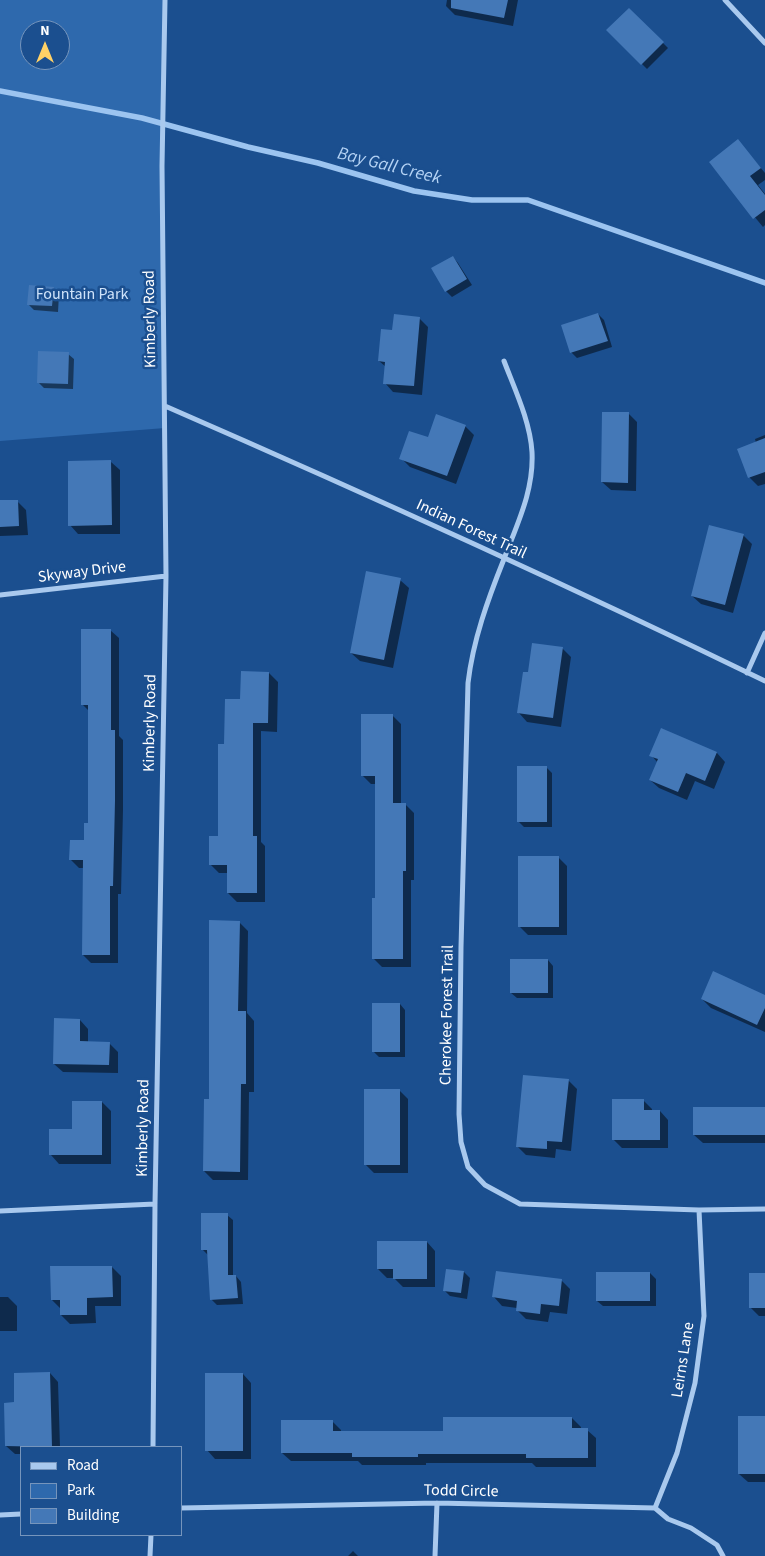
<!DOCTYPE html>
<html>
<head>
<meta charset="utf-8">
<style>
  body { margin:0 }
  #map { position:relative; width:765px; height:1556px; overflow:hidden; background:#1b4f8f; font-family:"Source Sans 3",sans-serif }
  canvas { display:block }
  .legend { position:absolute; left:20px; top:1446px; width:162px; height:90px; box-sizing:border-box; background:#1b4f8f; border:1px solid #7695bc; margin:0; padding:6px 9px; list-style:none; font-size:15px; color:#fff }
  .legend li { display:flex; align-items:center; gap:10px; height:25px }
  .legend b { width:25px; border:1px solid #7695bc }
  .north { position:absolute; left:20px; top:20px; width:50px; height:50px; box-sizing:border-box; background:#1b4f8f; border:1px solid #7695bc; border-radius:50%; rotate:0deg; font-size:14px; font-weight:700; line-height:20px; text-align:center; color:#fff }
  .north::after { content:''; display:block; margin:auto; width:18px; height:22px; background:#ffd166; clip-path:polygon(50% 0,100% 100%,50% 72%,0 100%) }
</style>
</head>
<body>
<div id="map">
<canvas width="765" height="1556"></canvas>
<ul class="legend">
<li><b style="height:6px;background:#a9c9ee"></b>Road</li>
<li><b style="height:14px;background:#2e69ad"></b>Park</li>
<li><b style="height:14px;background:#4478b7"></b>Building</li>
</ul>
<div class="north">N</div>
</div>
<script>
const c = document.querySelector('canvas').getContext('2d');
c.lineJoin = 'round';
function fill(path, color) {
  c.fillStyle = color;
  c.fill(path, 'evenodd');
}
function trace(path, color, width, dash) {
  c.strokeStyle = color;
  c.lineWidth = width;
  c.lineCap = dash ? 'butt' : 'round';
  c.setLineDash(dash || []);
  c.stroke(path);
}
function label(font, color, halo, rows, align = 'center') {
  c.font = font + ' "Source Sans 3",sans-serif';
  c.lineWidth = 5;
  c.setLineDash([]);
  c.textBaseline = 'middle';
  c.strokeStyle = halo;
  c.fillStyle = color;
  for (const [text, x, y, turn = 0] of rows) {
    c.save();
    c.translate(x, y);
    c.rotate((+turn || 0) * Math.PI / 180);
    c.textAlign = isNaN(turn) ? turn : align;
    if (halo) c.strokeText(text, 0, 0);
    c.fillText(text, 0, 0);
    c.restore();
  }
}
fill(new Path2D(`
  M 0,0 L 165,0 L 163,55 L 165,428 L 0,441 ZM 30,30 L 60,30 L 60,60 L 30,60 Z`), '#2e69ad');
fill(new Path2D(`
  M 447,0 L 518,0 L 513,26 L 455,15 L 446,6 Z
  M 629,9 L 668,48 L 647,69 L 608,30 Z
  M 738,141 L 765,173 L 765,180 L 758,185 L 765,194 L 765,225 L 763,227 L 710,163 Z
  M 453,257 L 458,263 L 472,285 L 452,297 L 446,291 Z
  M 53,288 L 59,294 L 58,312 L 34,310 L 28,304 Z
  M 598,314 L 604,320 L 612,347 L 577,358 L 571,352 Z
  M 419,318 L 428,327 L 422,395 L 393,392 L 385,383 L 386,367 L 379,361 L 393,331 Z
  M 68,354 L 74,359 L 73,389 L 44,388 L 38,382 Z
  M 628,413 L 637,422 L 636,491 L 611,490 L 602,482 Z
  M 465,426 L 474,435 L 456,484 L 410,467 L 401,458 Z
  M 765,435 L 765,484 L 758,486 L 750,478 L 739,450 L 756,443 L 755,439 Z
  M 111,462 L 120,470 L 120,534 L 78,534 L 70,525 Z
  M 17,501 L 26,510 L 28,535 L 0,536 L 0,502 Z
  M 743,535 L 752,544 L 733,613 L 701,604 L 692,596 Z
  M 400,580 L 409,588 L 393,668 L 360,661 L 351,653 Z
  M 110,630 L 119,638 L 119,736 L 123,740 L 123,810 L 121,894 L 118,894 L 118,963 L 91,963 L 83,955 L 84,868 L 79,868 L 71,860 L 85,841 L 90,824 L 90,712 L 82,704 Z
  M 562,648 L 571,657 L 561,727 L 527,722 L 519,713 Z
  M 269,673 L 278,682 L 277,732 L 261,731 L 261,842 L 265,846 L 265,902 L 237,902 L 228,893 L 228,873 L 219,873 L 210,864 L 219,838 L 225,745 L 241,700 Z
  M 392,715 L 401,724 L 401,804 L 405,804 L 414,813 L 414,880 L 411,880 L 411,967 L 382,967 L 374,959 L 376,899 L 376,784 L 371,784 L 362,775 Z
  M 662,729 L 717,753 L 725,762 L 714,789 L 695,781 L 687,800 L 659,788 L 650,780 L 658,763 L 651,755 Z
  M 546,767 L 552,773 L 552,827 L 524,827 L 518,821 Z
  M 558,857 L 567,866 L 567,935 L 528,935 L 520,927 Z
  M 239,922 L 248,931 L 247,1013 L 254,1021 L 254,1092 L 249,1092 L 248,1180 L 213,1180 L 204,1171 L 210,1100 Z
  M 548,960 L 553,966 L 553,998 L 517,998 L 511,993 Z
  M 765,996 L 765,1032 L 711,1008 L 702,999 Z
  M 400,1004 L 405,1010 L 405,1057 L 379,1057 L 374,1052 Z
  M 80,1020 L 88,1029 L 88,1043 L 109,1043 L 118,1052 L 118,1073 L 63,1072 L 54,1064 Z
  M 568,1080 L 577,1089 L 571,1151 L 556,1149 L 555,1158 L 526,1155 L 517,1146 Z
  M 400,1091 L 408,1099 L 408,1173 L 374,1173 L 365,1164 Z
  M 643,1100 L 652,1109 L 652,1111 L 660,1111 L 668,1120 L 668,1148 L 622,1148 L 613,1139 Z
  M 102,1102 L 111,1111 L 111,1164 L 59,1164 L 51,1155 Z
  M 765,1109 L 765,1143 L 703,1143 L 694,1135 Z
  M 227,1215 L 233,1220 L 233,1276 L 236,1276 L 241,1282 L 243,1304 L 217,1305 L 211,1299 L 208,1255 L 202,1249 Z
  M 427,1242 L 435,1251 L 435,1287 L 403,1287 L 394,1278 L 387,1278 L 378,1269 Z
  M 112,1267 L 121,1276 L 121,1306 L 95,1306 L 96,1323 L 70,1324 L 61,1315 L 61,1309 L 52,1300 Z
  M 447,1270 L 464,1272 L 470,1278 L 467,1299 L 450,1296 L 444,1290 Z
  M 650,1273 L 656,1279 L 656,1306 L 603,1306 L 597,1301 Z
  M 765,1274 L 765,1316 L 759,1316 L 750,1307 Z
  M 562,1281 L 570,1289 L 567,1314 L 550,1312 L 548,1322 L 526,1319 L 517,1310 L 517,1308 L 502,1306 L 494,1297 Z
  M 0,1297 L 8,1297 L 17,1306 L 17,1331 L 0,1331 Z
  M 50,1373 L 58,1382 L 60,1447 L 21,1447 L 21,1454 L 15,1454 L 6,1446 L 16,1404 Z
  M 243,1374 L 251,1383 L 251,1459 L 215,1459 L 207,1450 Z
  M 572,1418 L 581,1427 L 581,1430 L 587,1430 L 596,1438 L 596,1467 L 536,1467 L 532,1463 L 426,1463 L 426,1465 L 362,1465 L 358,1461 L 291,1461 L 282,1453 L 332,1421 L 341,1430 L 341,1432 L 444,1432 Z
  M 765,1418 L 765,1482 L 748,1482 L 739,1474 Z
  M 353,1551 L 358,1556 L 348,1556 Z`), '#0007');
trace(new Path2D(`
  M 0,91 L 142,118 L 248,147 L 318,163 L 414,191 L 472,200 L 528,200 L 765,283`), '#9cc4f0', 5.5);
fill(new Path2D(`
  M 451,0 L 508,0 L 504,18 L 451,8 Z
  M 629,8 L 664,42 L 641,65 L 606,30 Z
  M 738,139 L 761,168 L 750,176 L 765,195 L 765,210 L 753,219 L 709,162 Z
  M 453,256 L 467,279 L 445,292 L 431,268 Z
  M 29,285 L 54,287 L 52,306 L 27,305 Z
  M 598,313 L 608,341 L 570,353 L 561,325 Z
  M 394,314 L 420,317 L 414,386 L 383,384 L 385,362 L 378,361 L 381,329 L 392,330 Z
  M 38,351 L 69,352 L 68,384 L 37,383 Z
  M 602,412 L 629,412 L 628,483 L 601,482 Z
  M 436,414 L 466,425 L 447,476 L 399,459 L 409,431 L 428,437 Z
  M 765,438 L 765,472 L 748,478 L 737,449 Z
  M 111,460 L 112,525 L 68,526 L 68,461 Z
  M 0,500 L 18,500 L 19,526 L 0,527 Z
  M 709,525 L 744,534 L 725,605 L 691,596 Z
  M 366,571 L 401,578 L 384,660 L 350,653 Z
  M 81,629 L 111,629 L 111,730 L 115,730 L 115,801 L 113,886 L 110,886 L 110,955 L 82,955 L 83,860 L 69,860 L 70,840 L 84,840 L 84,823 L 88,823 L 88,705 L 81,705 Z
  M 532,643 L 563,647 L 553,718 L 517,713 L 523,672 L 528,672 Z
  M 241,671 L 269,672 L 268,723 L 253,723 L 253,836 L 257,836 L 257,893 L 227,893 L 227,865 L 209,865 L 209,836 L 218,836 L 218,744 L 224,744 L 225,699 L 240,699 Z
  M 361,714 L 393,714 L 393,803 L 406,803 L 406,871 L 403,871 L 403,959 L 372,959 L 372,898 L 375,898 L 375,776 L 361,776 Z
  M 661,728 L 717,752 L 705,781 L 686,773 L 678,792 L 649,780 L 658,759 L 649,756 Z
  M 517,766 L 547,766 L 547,822 L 517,822 Z
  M 518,856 L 559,856 L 559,927 L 518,927 Z
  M 209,920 L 240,921 L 238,1011 L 246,1011 L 246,1084 L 241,1084 L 240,1172 L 203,1171 L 204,1099 L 209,1099 Z
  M 510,959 L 548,959 L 548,993 L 510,993 Z
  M 713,971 L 765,995 L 765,1008 L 757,1025 L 701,999 Z
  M 372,1003 L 400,1003 L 400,1052 L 372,1052 Z
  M 54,1018 L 80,1019 L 80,1041 L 110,1042 L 109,1065 L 53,1064 Z
  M 523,1075 L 569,1079 L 562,1142 L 547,1141 L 547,1149 L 516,1147 Z
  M 364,1089 L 400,1089 L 400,1165 L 364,1165 Z
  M 612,1099 L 644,1099 L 644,1110 L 660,1110 L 660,1140 L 612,1140 Z
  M 72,1101 L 102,1101 L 102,1155 L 49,1155 L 49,1129 L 72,1129 Z
  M 693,1107 L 765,1107 L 765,1135 L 693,1135 Z
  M 201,1213 L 228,1213 L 228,1275 L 236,1275 L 238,1298 L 210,1300 L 207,1250 L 201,1250 Z
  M 377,1241 L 427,1241 L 427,1279 L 393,1279 L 393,1269 L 377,1269 Z
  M 50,1266 L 112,1266 L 113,1297 L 87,1298 L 87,1315 L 60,1315 L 60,1300 L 51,1300 Z
  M 446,1269 L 464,1271 L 461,1293 L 443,1291 Z
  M 496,1271 L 562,1279 L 559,1306 L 541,1304 L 540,1314 L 516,1311 L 517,1301 L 492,1297 Z
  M 596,1272 L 650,1272 L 650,1301 L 596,1301 Z
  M 749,1273 L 765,1273 L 765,1308 L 749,1308 Z
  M 50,1372 L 52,1447 L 5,1446 L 4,1403 L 14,1402 L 14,1373 Z
  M 205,1373 L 243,1373 L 243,1451 L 205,1451 Z
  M 738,1416 L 765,1416 L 765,1474 L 738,1474 Z
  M 443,1417 L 572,1417 L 572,1428 L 588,1428 L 588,1458 L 526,1458 L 526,1454 L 418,1454 L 418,1457 L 352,1457 L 352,1453 L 281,1453 L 281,1420 L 333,1420 L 333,1431 L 443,1431 Z`), '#4478b7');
trace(new Path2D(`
  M 725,0 L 765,43
  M 504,361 C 515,390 530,421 532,452 C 534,491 517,524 504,559 C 488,599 473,640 468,683 L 461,947 L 459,1114 L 461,1142 L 468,1167 L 485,1185 L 520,1204 L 699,1210 L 765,1209
  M 165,406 C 367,494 567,585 765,681
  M 0,595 L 166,576
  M 747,673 L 765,633
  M 0,1211 L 155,1204
  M 153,1447 L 155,1204 L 166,576 L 162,166 L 165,0
  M 181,1508 L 437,1503 L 655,1508 L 668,1519 L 691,1528 L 717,1545 L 723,1556
  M 655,1508 L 677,1453 L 695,1383 L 704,1316 L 699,1210
  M 0,1515 L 21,1514
  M 150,1556 L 151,1535
  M 435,1556 L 437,1503`), '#a9c9ee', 5);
label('16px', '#cfe3fa', '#1b4f8f', [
  ["Fountain Park",82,295]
]);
label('16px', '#fff', '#1b4f8f', [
  ["Kimberly Road",151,319,-91],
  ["Indian Forest Trail",471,530,25],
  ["Skyway Drive",82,573,-7],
  ["Kimberly Road",151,723,-89],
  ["Cherokee Forest Trail",448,1015,-89],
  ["Kimberly Road",144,1128,-89],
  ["Leirns Lane",684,1360,-81],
  ["Todd Circle",461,1492,1]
]);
label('italic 18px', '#b5d3f5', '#1b4f8f', [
  ["Bay Gall Creek",389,167,14]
]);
</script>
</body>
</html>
